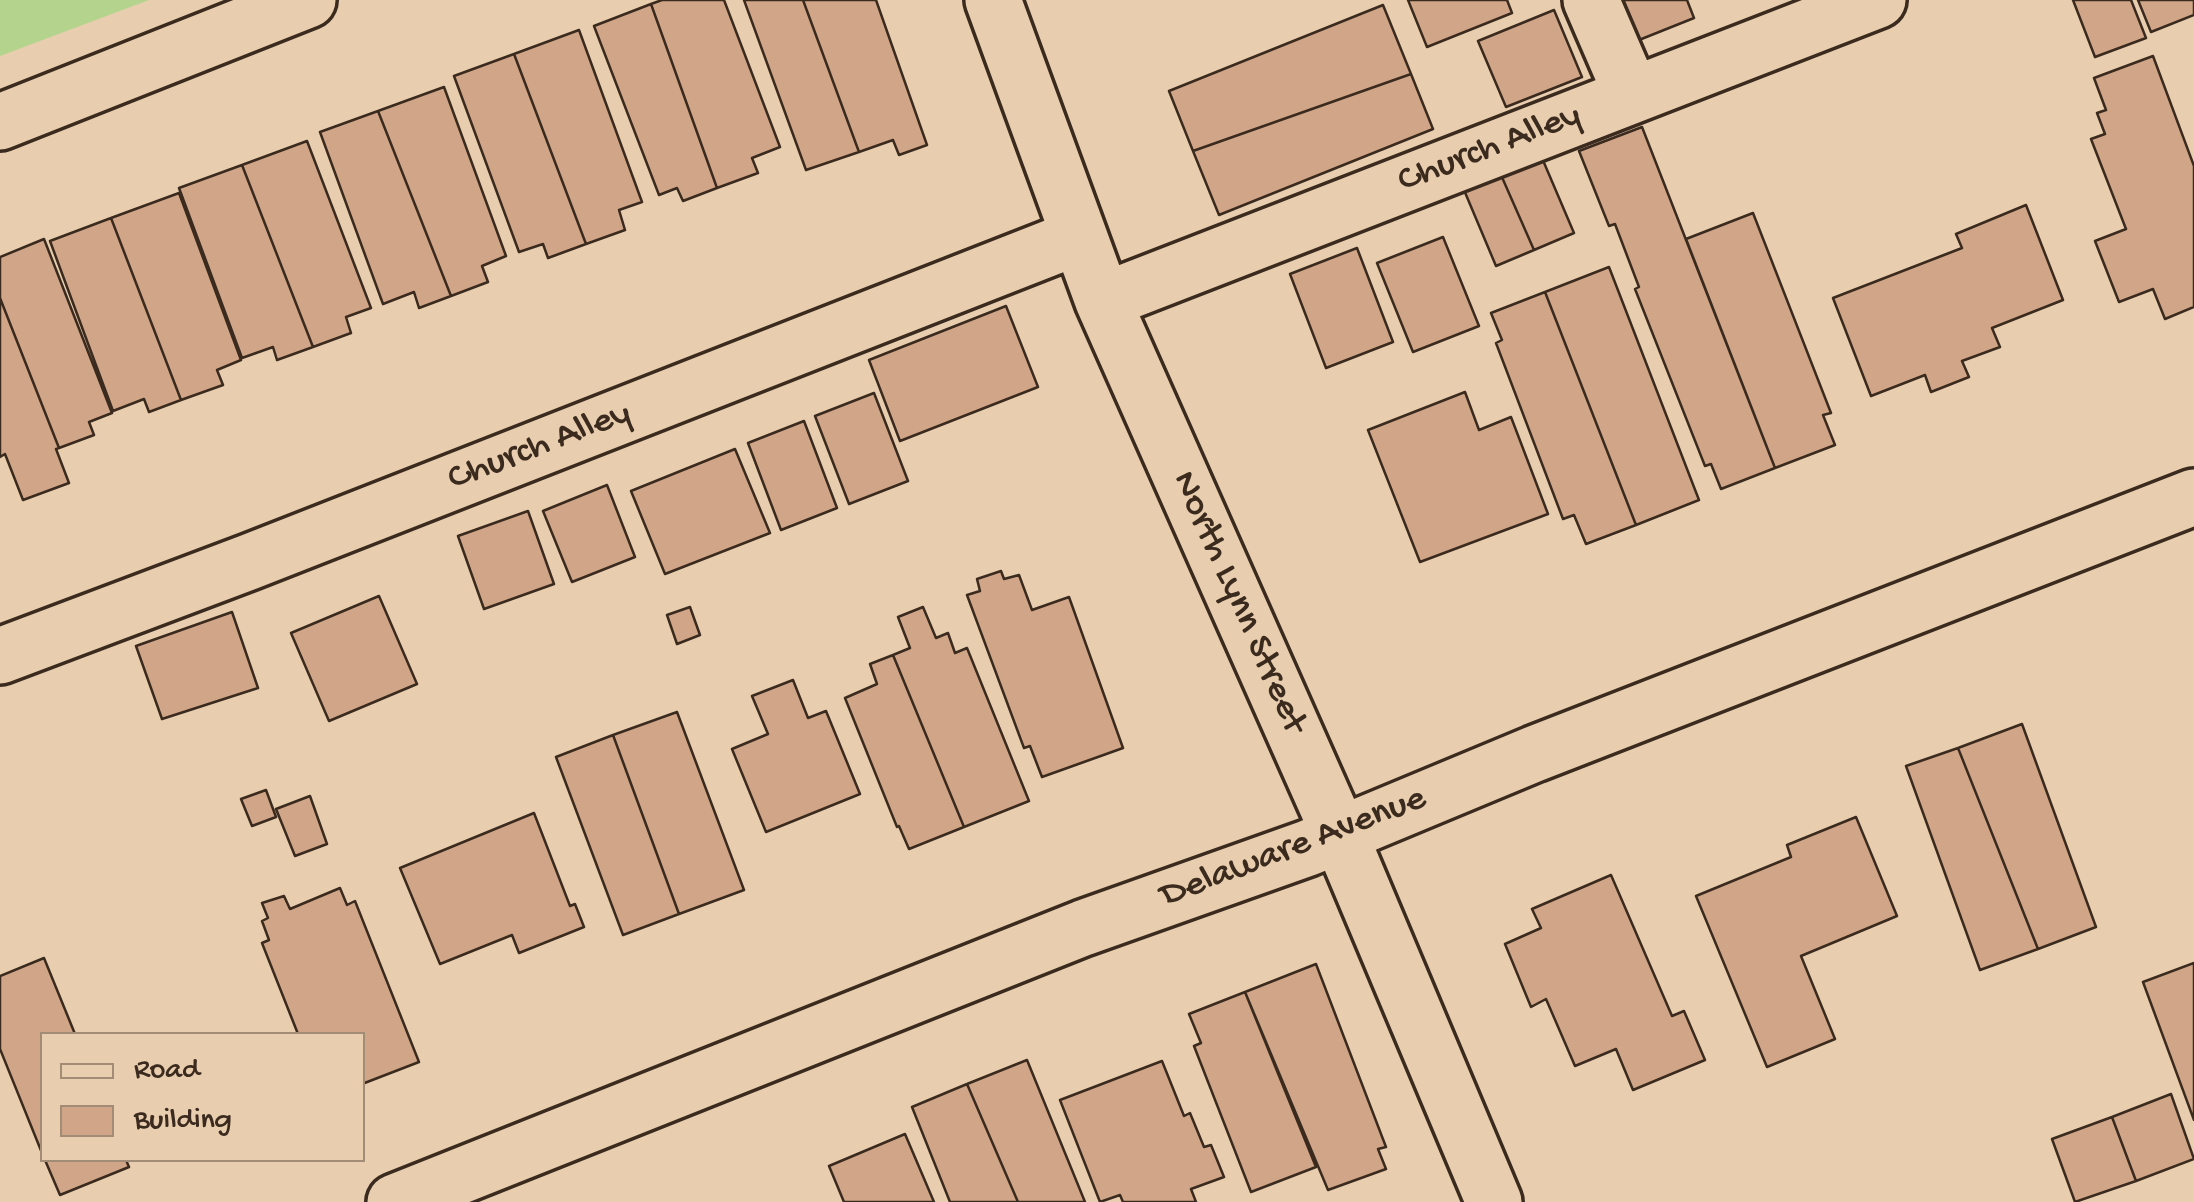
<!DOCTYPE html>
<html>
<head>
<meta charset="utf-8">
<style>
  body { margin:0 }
  #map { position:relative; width:2194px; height:1202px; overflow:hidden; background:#e8cdaf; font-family:"Gochi Hand",sans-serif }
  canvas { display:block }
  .legend { position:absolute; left:40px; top:1032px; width:325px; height:130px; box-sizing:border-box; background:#e8cdaf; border:2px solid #a38c75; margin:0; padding:12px 18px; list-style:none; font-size:30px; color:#3b2a1e }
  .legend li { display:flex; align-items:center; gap:20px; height:50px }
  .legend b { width:50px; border:2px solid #a38c75 }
</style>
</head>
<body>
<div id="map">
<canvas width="2194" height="1202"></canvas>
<ul class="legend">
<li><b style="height:12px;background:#e8cdaf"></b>Road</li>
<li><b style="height:28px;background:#d1a688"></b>Building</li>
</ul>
</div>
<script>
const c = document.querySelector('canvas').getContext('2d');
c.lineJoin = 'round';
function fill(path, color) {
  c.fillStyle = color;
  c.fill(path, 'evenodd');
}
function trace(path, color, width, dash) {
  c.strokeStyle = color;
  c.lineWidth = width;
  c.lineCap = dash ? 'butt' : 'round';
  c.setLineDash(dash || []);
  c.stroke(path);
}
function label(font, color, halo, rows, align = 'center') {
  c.font = font + ' "Gochi Hand",sans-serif';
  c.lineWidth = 8;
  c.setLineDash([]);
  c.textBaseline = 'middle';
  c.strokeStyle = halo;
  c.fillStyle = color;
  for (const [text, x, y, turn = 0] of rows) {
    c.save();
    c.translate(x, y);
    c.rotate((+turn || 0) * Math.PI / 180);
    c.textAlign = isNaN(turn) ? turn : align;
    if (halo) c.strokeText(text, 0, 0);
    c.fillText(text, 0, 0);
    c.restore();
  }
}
fill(new Path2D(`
  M 0,0 L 149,0 L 0,56 Z`), '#b4d48e');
const building = new Path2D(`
  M 662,0 L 724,0 L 780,147 L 752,158 L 758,173 L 717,188 L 651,4 Z
  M 744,0 L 803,0 L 859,152 L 806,170 Z
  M 803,0 L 876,0 L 927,145 L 899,155 L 893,140 L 859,152 Z
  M 1408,0 L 1507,0 L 1512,13 L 1427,47 Z
  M 1623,0 L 1687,0 L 1694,18 L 1639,40 Z
  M 2073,0 L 2131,0 L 2146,38 L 2095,57 Z
  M 2138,0 L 2194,0 L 2194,15 L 2151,32 Z
  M 651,4 L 717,188 L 683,201 L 677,188 L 659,195 L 594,26 Z
  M 1383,5 L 1411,74 L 1193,151 L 1169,91 Z
  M 1554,10 L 1582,77 L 1506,107 L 1478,41 Z
  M 579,30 L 642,202 L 619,210 L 625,230 L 586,244 L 514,54 Z
  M 514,54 L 586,244 L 548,258 L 543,244 L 519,252 L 454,76 Z
  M 2153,56 L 2194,166 L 2194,307 L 2165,319 L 2153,289 L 2119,302 L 2095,241 L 2126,229 L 2091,139 L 2105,134 L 2097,113 L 2106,110 L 2094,78 Z
  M 1411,74 L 1433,129 L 1219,215 L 1193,151 Z
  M 444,87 L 506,256 L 482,266 L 488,282 L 451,296 L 378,111 Z
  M 378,111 L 451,296 L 419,308 L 414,292 L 383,304 L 320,132 Z
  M 1642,127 L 1775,468 L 1721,489 L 1711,464 L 1705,466 L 1635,289 L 1639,287 L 1615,224 L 1609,226 L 1579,151 Z
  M 307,141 L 371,308 L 346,317 L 351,333 L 313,347 L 242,165 Z
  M 1542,158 L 1574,233 L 1534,250 L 1501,175 Z
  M 242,165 L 313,347 L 277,360 L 273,347 L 242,358 L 179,188 Z
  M 1501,175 L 1534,250 L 1496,266 L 1464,190 Z
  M 179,193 L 241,360 L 217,370 L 223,385 L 181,400 L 111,218 Z
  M 2026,205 L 2063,300 L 1992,328 L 2000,347 L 1962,361 L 1969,377 L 1931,392 L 1925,375 L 1871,396 L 1833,298 L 1962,248 L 1956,234 Z
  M 1753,213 L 1831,413 L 1823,415 L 1835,445 L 1775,468 L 1686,239 Z
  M 111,218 L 181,400 L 149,412 L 144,399 L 113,411 L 50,241 Z
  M 1443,237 L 1479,326 L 1413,352 L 1377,263 Z
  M 44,239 L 112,413 L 89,422 L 94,435 L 59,448 L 0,298 L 0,257 Z
  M 1357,248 L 1393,342 L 1326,368 L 1290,274 Z
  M 1609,267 L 1699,500 L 1636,525 L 1545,292 Z
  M 1545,292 L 1636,525 L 1586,544 L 1574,515 L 1563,519 L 1496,343 L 1502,340 L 1491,313 Z
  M 0,298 L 59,448 L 56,449 L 69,483 L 23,500 L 5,454 L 0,457 Z
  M 1006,306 L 1038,387 L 900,441 L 869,360 Z
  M 1465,392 L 1479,430 L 1511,417 L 1548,514 L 1420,562 L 1368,430 Z
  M 874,393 L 908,481 L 849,504 L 815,416 Z
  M 804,421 L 837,508 L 781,530 L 748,443 Z
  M 735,449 L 770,533 L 665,574 L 631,491 Z
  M 607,485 L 635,557 L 572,582 L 543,511 Z
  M 528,511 L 554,584 L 484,609 L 458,536 Z
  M 1001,571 L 1004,579 L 1019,575 L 1032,610 L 1069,597 L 1123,748 L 1042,777 L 1030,746 L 1024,748 L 967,595 L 980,591 L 977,579 Z
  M 379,596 L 417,684 L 329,721 L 291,633 Z
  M 690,607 L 700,635 L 677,644 L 667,615 Z
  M 923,607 L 936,638 L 948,633 L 955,653 L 967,648 L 1029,801 L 964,827 L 893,655 L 910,648 L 898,617 Z
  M 232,612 L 258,688 L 162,719 L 136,646 Z
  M 893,655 L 964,827 L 909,849 L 899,826 L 897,827 L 845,698 L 877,684 L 870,664 Z
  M 793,680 L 808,718 L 826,711 L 860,794 L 766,832 L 732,749 L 768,734 L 752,696 Z
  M 677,712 L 744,890 L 679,914 L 613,735 Z
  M 2022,724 L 2096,927 L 2038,949 L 1958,748 Z
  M 613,735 L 679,914 L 623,935 L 556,757 Z
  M 1958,748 L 2038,949 L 1980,970 L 1906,766 Z
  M 266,790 L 276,817 L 252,826 L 241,799 Z
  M 310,796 L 327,844 L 295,856 L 276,809 Z
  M 534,813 L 570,906 L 575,904 L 584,927 L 519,953 L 512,935 L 440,964 L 400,868 Z
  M 1856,817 L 1897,916 L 1801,956 L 1835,1039 L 1767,1067 L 1696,896 L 1791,857 L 1787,845 Z
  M 1611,875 L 1672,1016 L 1684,1011 L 1705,1060 L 1633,1090 L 1616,1049 L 1575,1066 L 1546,999 L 1531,1007 L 1505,944 L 1541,928 L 1532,909 Z
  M 340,888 L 347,905 L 355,901 L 419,1062 L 362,1084 L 362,1034 L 298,1034 L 262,943 L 269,940 L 262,921 L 268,918 L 262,903 L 284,896 L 290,909 Z
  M 44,958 L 75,1034 L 42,1034 L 42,1153 L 0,1049 L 0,976 Z
  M 2194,963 L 2194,1120 L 2143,982 Z
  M 1316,964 L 1386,1147 L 1378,1149 L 1386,1169 L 1328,1190 L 1245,992 Z
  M 1245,992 L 1316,1167 L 1251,1192 L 1194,1046 L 1201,1043 L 1189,1014 Z
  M 1027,1060 L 1085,1202 L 1018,1202 L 967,1084 Z
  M 1162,1061 L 1184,1116 L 1190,1113 L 1204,1147 L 1211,1145 L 1224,1177 L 1191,1189 L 1196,1202 L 1123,1202 L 1120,1195 L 1100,1202 L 1060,1100 Z
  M 967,1084 L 1018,1202 L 950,1202 L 912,1107 Z
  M 2171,1094 L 2194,1159 L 2136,1181 L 2112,1117 Z
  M 2112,1117 L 2136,1181 L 2075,1202 L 2052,1139 Z
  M 905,1134 L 934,1202 L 844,1202 L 829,1166 Z
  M 45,1160 L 126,1160 L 129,1167 L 60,1195 Z`);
fill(building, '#d1a688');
trace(building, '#3b2a1e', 2.5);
const minor = new Path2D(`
  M 993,0 L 1103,301 L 1339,833 L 1494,1202
  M 1591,0 L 1632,95
  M 0,122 L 308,0
  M 1103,301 L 1878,0
  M 0,656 L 249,562 L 1078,237`);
const major = new Path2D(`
  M 395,1202 L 1083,928 L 1308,848 L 1534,754 L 2194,497`);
trace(minor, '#3b2a1e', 62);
trace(major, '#3b2a1e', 62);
trace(minor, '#e8cdaf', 55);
trace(major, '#e8cdaf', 55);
label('38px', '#3b2a1e', '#e8cdaf', [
  ["Church Alley",1490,150,-21],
  ["Church Alley",540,448,-21],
  ["North Lynn Street",1237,603,66],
  ["Delaware Avenue",1294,849,-21]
]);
</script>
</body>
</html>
